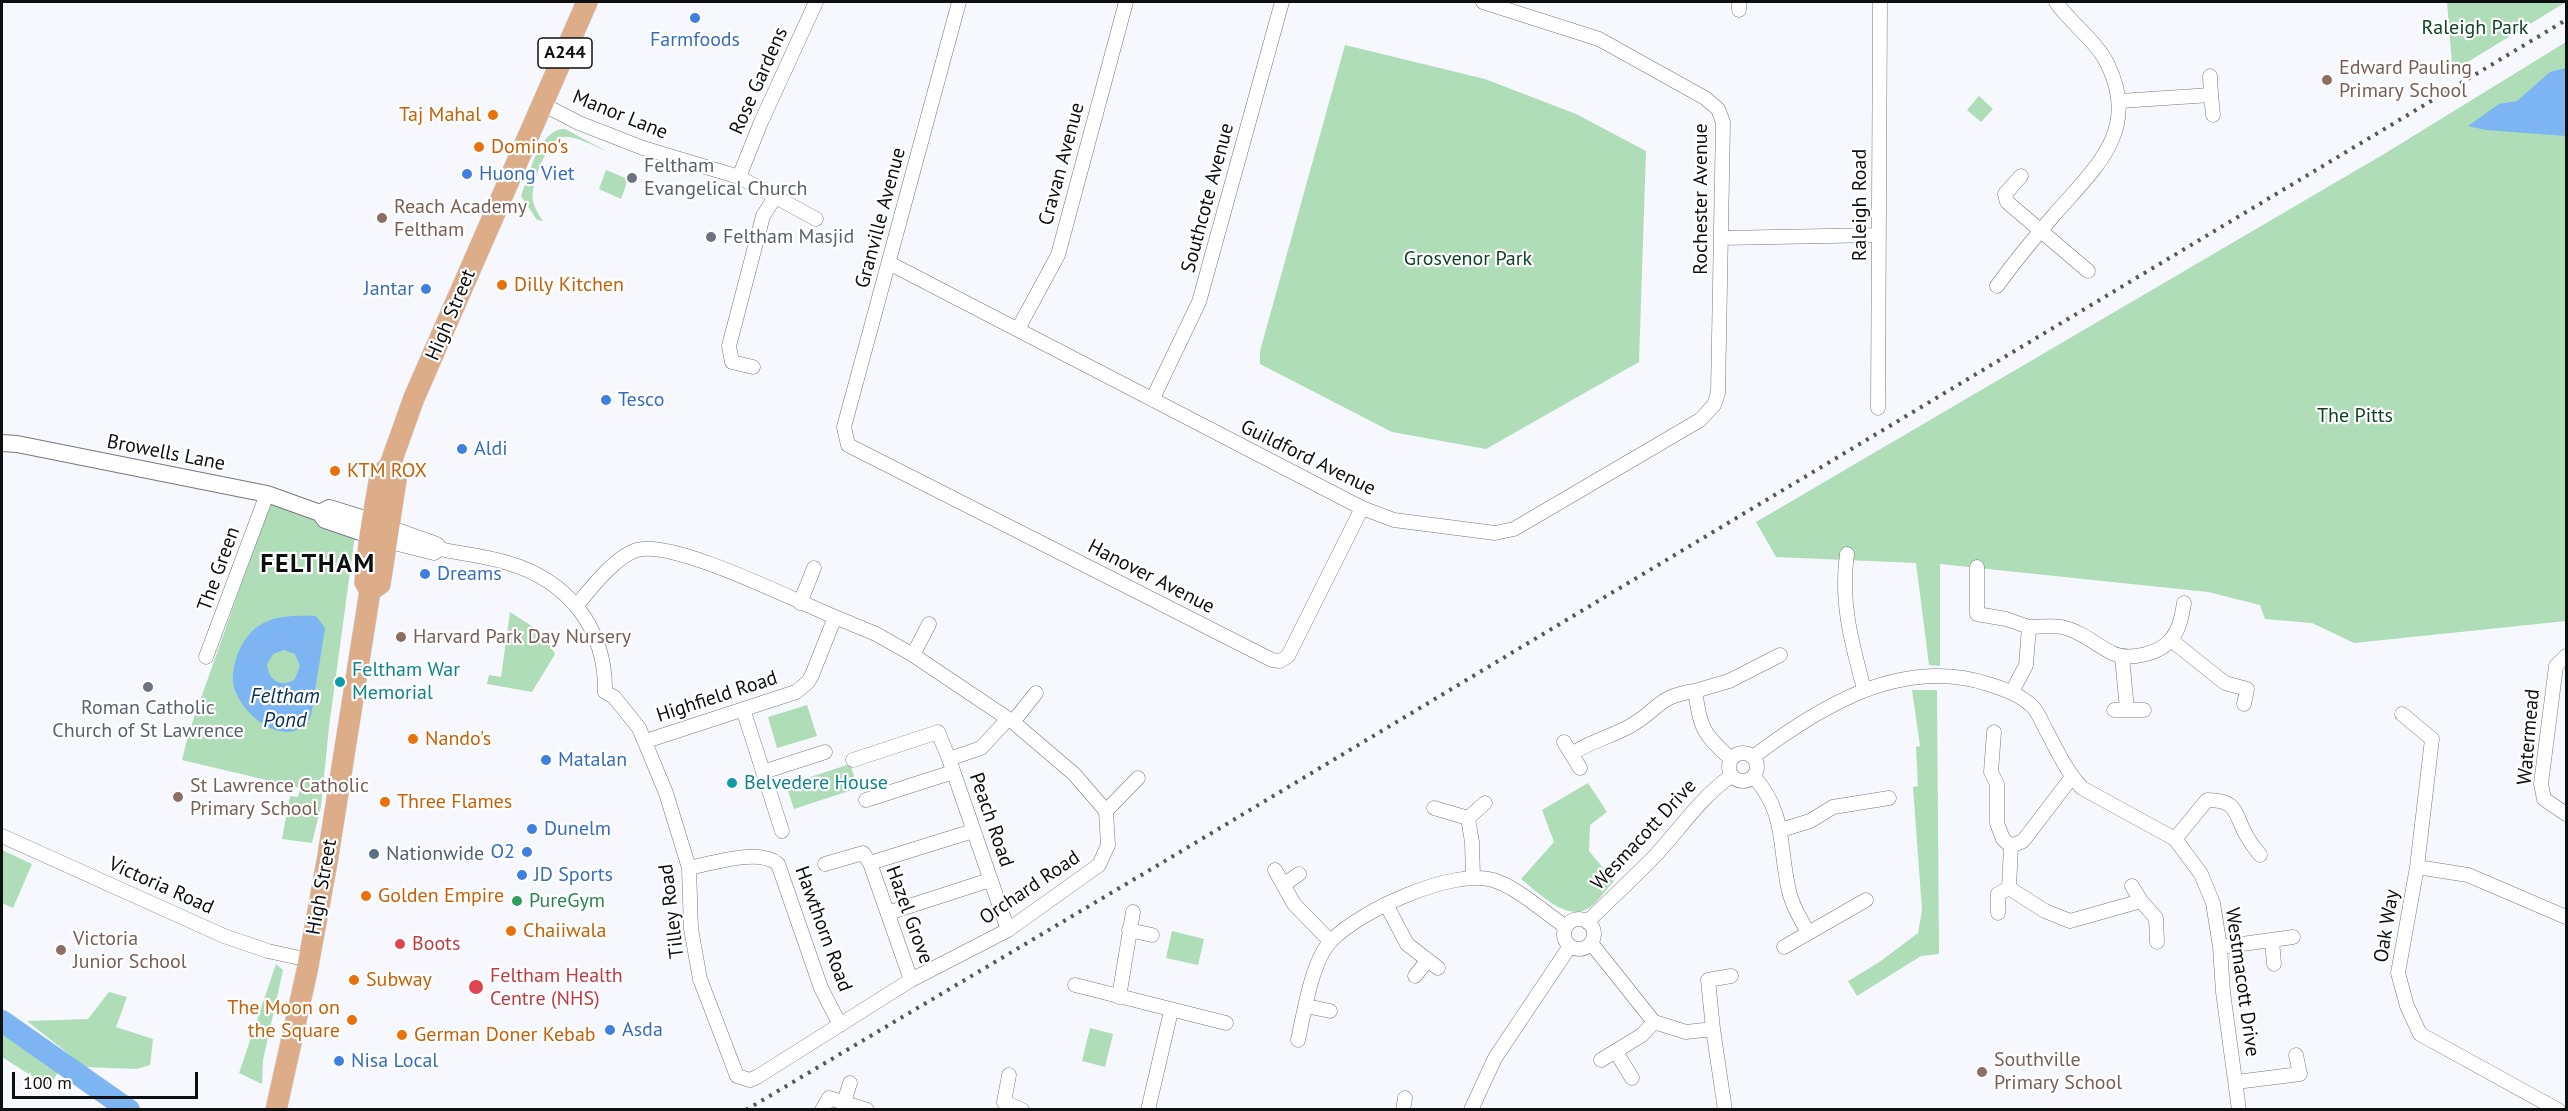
<!DOCTYPE html>
<html>
<head>
<meta charset="utf-8">
<style>
  body { margin:0 }
  #map { position:relative; width:2568px; height:1111px; overflow:hidden; background:#f6f8fe; font-family:"PT Sans",sans-serif }
  canvas { display:block }
  .frame { position:absolute; inset:0; border:3px solid #0e0f11; pointer-events:none }
  .scale { position:absolute; left:12px; top:1072px; width:186px; height:27px; box-sizing:border-box; border:3px solid #0e0f11; border-top:0; padding-left:8px; font-size:18px; line-height:21px; white-space:nowrap; color:#0e0f11; -webkit-text-stroke:4px #fff; paint-order:stroke }
</style>
</head>
<body>
<div id="map">
<canvas width="2568" height="1111"></canvas>
<div class="frame"></div>
<div class="scale">100 m</div>
</div>
<script>
const c = document.querySelector('canvas').getContext('2d');
c.lineJoin = 'round';
function fill(path, color) {
  c.fillStyle = color;
  c.fill(path, 'evenodd');
}
function trace(path, color, width, dash) {
  c.strokeStyle = color;
  c.lineWidth = width;
  c.lineCap = dash ? 'butt' : 'round';
  c.setLineDash(dash || []);
  c.stroke(path);
}
function label(font, color, halo, rows, align = 'center') {
  c.font = font + ' "PT Sans",sans-serif';
  c.lineWidth = 4.5;
  c.setLineDash([]);
  c.textBaseline = 'middle';
  c.strokeStyle = halo;
  c.fillStyle = color;
  for (const [text, x, y, turn = 0] of rows) {
    c.save();
    c.translate(x, y);
    c.rotate((+turn || 0) * Math.PI / 180);
    c.textAlign = isNaN(turn) ? turn : align;
    if (halo) c.strokeText(text, 0, 0);
    c.fillText(text, 0, 0);
    c.restore();
  }
}
fill(new Path2D(`
  M 2447,2 L 2566,2 L 2466,63 L 2452,65 Z
  M 2566,42 L 2566,621 L 2354,643 L 2312,623 L 2265,619 L 2260,605 L 2208,592 L 1940,564 L 1940,666 L 1929,665 L 1916,563 L 1776,557 L 1756,522 L 2384,154 Z
  M 1345,45 L 1485,79 L 1576,114 L 1646,151 L 1639,362 L 1486,449 L 1392,432 L 1260,364 L 1260,351 Z
  M 1979,96 L 1993,109 L 1981,122 L 1967,110 Z
  M 565,129 L 612,154 C 601,149 574,135 564,137 C 547,139 530,185 533,200 C 534,208 539,215 543,221 L 537,220 L 521,196 C 529,176 539,128 565,129 Z
  M 606,170 L 628,179 L 621,199 L 599,189 Z
  M 270,503 L 355,535 L 329,727 L 321,806 L 312,843 L 282,839 L 290,796 L 298,797 L 300,788 L 182,760 L 189,732 Z
  M 510,612 L 544,634 L 555,654 L 532,692 L 487,684 L 489,675 L 501,677 Z
  M 1912,690 L 1937,690 L 1939,954 L 1921,956 L 1857,996 L 1848,981 L 1878,963 L 1918,933 L 1922,910 L 1913,787 L 1918,786 L 1916,747 L 1920,746 Z
  M 807,705 L 817,736 L 777,748 L 768,717 Z
  M 850,764 L 858,788 L 794,809 L 786,785 Z
  M 1588,783 L 1607,812 L 1590,825 L 1589,851 L 1614,881 C 1606,889 1597,904 1587,909 C 1565,921 1538,892 1521,879 L 1554,842 L 1542,810 Z
  M 2,850 L 32,864 L 13,908 L 2,903 Z
  M 1172,931 L 1204,939 L 1198,965 L 1166,958 Z
  M 276,964 L 283,970 L 263,1060 L 262,1084 L 239,1073 Z
  M 109,992 L 127,997 L 116,1027 L 153,1039 L 150,1065 L 137,1069 L 85,1067 L 27,1021 L 88,1019 Z
  M 2,1024 L 62,1066 L 49,1087 L 2,1057 Z
  M 1090,1028 L 1113,1034 L 1105,1067 L 1082,1061 Z`), '#aeddb7');
fill(new Path2D(`
  M 2566,68 L 2566,136 L 2486,130 L 2468,126 L 2499,104 L 2517,101 L 2550,72 Z
  M 316,616 L 325,628 L 311,716 C 290,755 237,714 233,682 C 232,672 235,660 239,651 C 255,616 281,615 316,616 ZM 284,650 L 295,654 L 300,666 L 295,679 C 281,689 268,680 267,664 L 273,654 Z`), '#7cb5f2');
trace(new Path2D(`
  M 2,1021 L 129,1110`), '#7cb5f2', 22);
const minor = new Path2D(`
  M 959,2 L 844,427 L 848,445 L 1272,660 L 1280,661 L 1288,656 L 1362,508
  M 1739,10 L 1739,2
  M 2211,95 L 2213,115
  M 2120,101 L 2211,95 L 2210,76
  M 542,104 L 579,123 L 643,148 L 739,177 L 816,219
  M 2021,176 L 2005,194 L 2007,202 L 2088,271
  M 739,177 L 761,122 L 816,2
  M 1722,238 L 1879,235
  M 889,263 L 1362,508 L 1394,520 L 1495,533 L 1514,529 L 1700,420 L 1714,405 L 1718,393 L 1723,122 L 1718,109 L 1705,98 L 1599,39 L 1483,2
  M 1997,286 C 2015,261 2034,238 2054,215 C 2095,168 2140,131 2108,65 C 2096,40 2071,24 2056,2
  M 1018,329 L 1058,255 L 1126,2
  M 753,367 L 732,362 L 729,346 L 763,216 L 775,197
  M 1153,398 L 1199,302 L 1282,2
  M 1878,408 L 1880,2
  M 389,527 L 437,544 L 440,549 C 462,554 486,556 508,563 C 569,581 606,629 605,692 L 614,697 L 639,728 L 666,793 L 689,868 L 691,929 L 700,979 L 737,1076 L 750,1080 L 757,1077 L 911,980 L 1008,930 L 1099,865 L 1108,845 L 1106,811 L 1074,774 L 1013,722 L 913,655 L 876,634 L 835,617
  M 386,541 L 434,553 L 440,549
  M 1847,554 C 1840,602 1852,644 1864,689
  M 1977,567 L 1977,614 L 2006,619 L 2029,627
  M 800,603 L 814,568
  M 577,605 C 591,588 616,556 637,550 C 674,539 795,601 835,617 L 812,675 L 808,682 L 796,692 L 646,741
  M 2171,640 L 2225,683 L 2247,689 L 2244,704
  M 913,655 L 929,624
  M 2566,656 L 2556,666 L 2541,784 L 2544,799 L 2566,814
  M 206,657 L 267,494
  M 2122,657 L 2127,709
  M 1695,691 L 1729,681 L 1780,655
  M 2012,692 L 2026,665 L 2029,627 C 2040,627 2052,625 2062,627 C 2081,631 2096,645 2112,653 C 2129,661 2161,654 2172,638 C 2180,628 2182,615 2184,603
  M 743,709 L 782,831
  M 2114,710 L 2144,710
  M 2402,714 L 2432,739 L 2417,867 L 2398,973 L 2407,1006 L 2420,1034 L 2558,1110
  M 1008,719 L 981,748 L 949,759 L 1008,930
  M 1013,722 L 1036,693
  M 1994,732 L 1991,772 L 1997,784 L 1997,823 L 2003,839 L 2011,846
  M 1564,742 L 1580,768
  M1729 767a14 14 0 1 1 28 0a14 14 0 1 1-28 0Z
  M 1572,754 C 1590,741 1611,737 1630,726 C 1659,710 1657,696 1695,691 C 1701,729 1702,733 1731,759
  M 1753,757 C 1819,707 1901,656 1988,684 C 2004,689 2019,694 2032,706 C 2038,712 2042,722 2046,730 C 2057,750 2066,771 2082,788 L 2175,839 L 2201,874 L 2213,903 L 2220,947 L 2223,992 L 2239,1110
  M 853,760 L 938,732 L 949,759
  M 763,772 L 825,752
  M 1754,777 C 1788,815 1778,850 1790,895 C 1794,909 1801,920 1808,932
  M 2072,777 L 2023,841 L 2011,846 L 2009,888 L 2045,911 L 2070,921 L 2141,901 L 2132,886
  M 866,800 L 953,772
  M 1434,808 L 1468,818
  M 1106,811 L 1138,778
  M 1781,830 L 1810,821 L 1833,807 L 1889,798
  M 2,836 L 224,936 L 268,951 L 309,960
  M 2175,839 L 2207,800 C 2238,800 2234,813 2246,835 C 2250,842 2255,849 2260,855
  M 870,863 L 973,831
  M 825,864 L 863,853 L 870,863 L 911,980
  M 2417,867 L 2468,875 L 2566,917
  M 689,868 C 713,863 759,848 778,864 L 821,988 L 840,1025
  M 1275,870 L 1294,904 L 1330,941
  M 1473,877 L 1472,842 L 1468,818 L 1485,803
  M 1283,885 L 1299,874
  M 2141,901 L 2156,918 L 2157,942
  M 1386,904 L 1407,944 L 1438,968
  M 888,913 L 990,880
  M 1998,913 L 1998,894 L 2009,888
  M1564 934a15 15 0 1 1 30 0a15 15 0 1 1-30 0Z
  M 1587,922 C 1609,901 1632,879 1654,857 C 1680,829 1700,798 1731,776
  M 1129,930 L 1152,935
  M 2272,940 L 2274,964
  M 1591,943 L 1654,1022 L 1686,1032 L 1713,1029 L 1708,980 L 1731,976
  M 1784,947 L 1866,900
  M 2220,947 L 2293,937
  M 1415,976 L 1427,961
  M 1075,985 L 1226,1023
  M 1119,997 L 1133,912
  M 1306,1006 L 1330,1011
  M 1713,1029 L 1725,1110
  M 1298,1040 C 1304,1013 1312,960 1331,941 C 1359,911 1453,868 1493,880 C 1517,887 1545,913 1566,927
  M 1616,1052 L 1632,1078
  M 1601,1060 L 1642,1035 L 1654,1022
  M 1009,1075 L 1004,1102 L 1022,1110
  M 2236,1082 L 2300,1074 L 2296,1055
  M 844,1102 L 850,1083
  M 822,1110 L 829,1098 L 867,1110
  M 1148,1110 L 1171,1011
  M 1403,1110 L 1405,1098
  M 1471,1110 L 1495,1058 L 1570,946`);
const tertiary = new Path2D(`
  M 2,443 L 17,444 L 267,494 L 320,513 L 325,520 L 381,539
  M 320,513 L 329,508 L 381,524`);
const primary = new Path2D(`
  M 370,591 L 380,584 L 396,480 L 390,465
  M 276,1110 L 307,971 L 327,862 L 370,591 L 365,582 L 370,535 L 380,476 L 390,465 L 414,398 L 587,2`);
trace(minor, '#75787e', 15);
trace(tertiary, '#75787e', 18);
trace(primary, '#d4d4d4', 22);
trace(minor, '#fff', 14);
trace(tertiary, '#fff', 16);
trace(primary, '#ddad8a', 21);
trace(new Path2D(`
  M 746,1110 L 1175,855 L 2566,20`), '#55575a', 4, [3, 6]);
for (const [x, y, r, color] of [
  [695,18,6,"#3f7fe0"],
  [2327,80,6,"#8d6e63"],
  [493,115,6,"#e8710a"],
  [479,147,6,"#e8710a"],
  [467,174,6,"#3f7fe0"],
  [632,178,6,"#6b7280"],
  [382,218,6,"#8d6e63"],
  [711,237,6,"#6b7280"],
  [502,285,6,"#e8710a"],
  [426,289,6,"#3f7fe0"],
  [606,400,6,"#3f7fe0"],
  [462,449,6,"#3f7fe0"],
  [335,471,6,"#e8710a"],
  [425,574,6,"#3f7fe0"],
  [401,637,6,"#8d6e63"],
  [340,682,6,"#0f9aa8"],
  [148,687,6,"#6b7280"],
  [413,739,6,"#e8710a"],
  [546,760,6,"#3f7fe0"],
  [732,783,6,"#0f9aa8"],
  [178,797,6,"#8d6e63"],
  [385,802,6,"#e8710a"],
  [532,829,6,"#3f7fe0"],
  [527,852,6,"#3f7fe0"],
  [374,854,6,"#5c6f8a"],
  [522,875,6,"#3f7fe0"],
  [366,896,6,"#e8710a"],
  [517,901,6,"#2e9e5b"],
  [511,931,6,"#e8710a"],
  [400,944,6,"#e0444e"],
  [61,950,6,"#8d6e63"],
  [354,980,6,"#e8710a"],
  [476,987,8,"#e0444e"],
  [352,1020,6,"#e8710a"],
  [610,1030,6,"#3f7fe0"],
  [402,1035,6,"#e8710a"],
  [339,1061,6,"#3f7fe0"],
  [1982,1072,6,"#8d6e63"]
]) {
  const dot = new Path2D();
  dot.arc(x, y, r, 0, 2 * Math.PI);
  c.fillStyle = color;
  c.fill(dot);
  trace(dot, '#fff', 2);
}
for (const [x, y, w] of [
  [565,53,54]
]) {
  const box = new Path2D();
  box.roundRect(x - w / 2, y - 15, w, 30, 4.5);
  c.fillStyle = '#fff';
  c.fill(box);
  trace(box, '#0e0f11', 1.5);
}
label('bold 18px', '#0e0f11', null, [
  ["A244",565,53]
]);
label('20px', '#0c4320', '#fff', [
  ["Raleigh Park",2475,28],
  ["Grosvenor Park",1468,259],
  ["The Pitts",2355,416]
]);
label('20px', '#366cbe', '#fff', [
  ["Farmfoods",695,40,"center"],
  ["Huong Viet",479,174],
  ["Jantar",414,289,"right"],
  ["Tesco",618,400],
  ["Aldi",474,449],
  ["Dreams",437,574],
  ["Matalan",558,760],
  ["Dunelm",544,829],
  ["O2",515,852,"right"],
  ["JD Sports",534,875],
  ["Asda",622,1030],
  ["Nisa Local",351,1061]
], 'left');
label('20px', '#785e54', '#fff', [
  ["Edward Pauling",2339,68],
  ["Primary School",2339,91],
  ["Reach Academy",394,207],
  ["Feltham",394,230],
  ["Harvard Park Day Nursery",413,637],
  ["St Lawrence Catholic",190,786],
  ["Primary School",190,809],
  ["Victoria",73,939],
  ["Junior School",73,962],
  ["Southville",1994,1060],
  ["Primary School",1994,1083]
], 'left');
label('20px', '#0e0f11', '#fff', [
  ["Rose Gardens",759,81,-66],
  ["Manor Lane",620,115,22],
  ["Cravan Avenue",1062,164,-75],
  ["Southcote Avenue",1208,198,-75],
  ["Rochester Avenue",1701,199,-90],
  ["Raleigh Road",1860,205,-90],
  ["Granville Avenue",881,218,-75],
  ["High Street",451,315,-67],
  ["Browells Lane",166,453,11],
  ["Guildford Avenue",1308,458,26],
  ["The Green",219,569,-70],
  ["Hanover Avenue",1151,577,27],
  ["Highfield Road",717,697,-18],
  ["Watermead",2529,737,-85],
  ["Peach Road",991,820,71],
  ["Wesmacott Drive",1644,835,-47],
  ["Victoria Road",161,886,24],
  ["High Street",322,887,-80],
  ["Orchard Road",1030,888,-34],
  ["Tilley Road",672,911,-97],
  ["Hazel Grove",909,915,70],
  ["Oak Way",2387,926,-81],
  ["Hawthorn Road",823,929,70],
  ["Westmacott Drive",2242,982,82]
]);
label('20px', '#c56008', '#fff', [
  ["Taj Mahal",481,115,"right"],
  ["Domino's",491,147],
  ["Dilly Kitchen",514,285],
  ["KTM ROX",347,471],
  ["Nando's",425,739],
  ["Three Flames",397,802],
  ["Golden Empire",378,896],
  ["Chaiiwala",523,931],
  ["Subway",366,980],
  ["The Moon on",340,1008,"right"],
  ["the Square",340,1031,"right"],
  ["German Doner Kebab",414,1035]
], 'left');
label('20px', '#5b616d', '#fff', [
  ["Feltham",644,166],
  ["Evangelical Church",644,189],
  ["Feltham Masjid",723,237],
  ["Roman Catholic",148,708,"center"],
  ["Church of St Lawrence",148,731,"center"]
], 'left');
label('20px', '#0d838f', '#fff', [
  ["Feltham War",352,670],
  ["Memorial",352,693],
  ["Belvedere House",744,783]
], 'left');
label('20px', '#4e5e75', '#fff', [
  ["Nationwide",386,854]
], 'left');
label('20px', '#27864d', '#fff', [
  ["PureGym",529,901]
], 'left');
label('20px', '#be3a42', '#fff', [
  ["Boots",412,944],
  ["Feltham Health",490,976],
  ["Centre (NHS)",490,999]
], 'left');
label('italic 21px', '#063158', '#fff', [
  ["Feltham",285,697],
  ["Pond",285,721]
]);
c.letterSpacing = '1.5px';
label('bold 26px', '#0e0f11', '#fff', [
  ["FELTHAM",318,565]
]);
c.letterSpacing = '0px';
</script>
</body>
</html>
